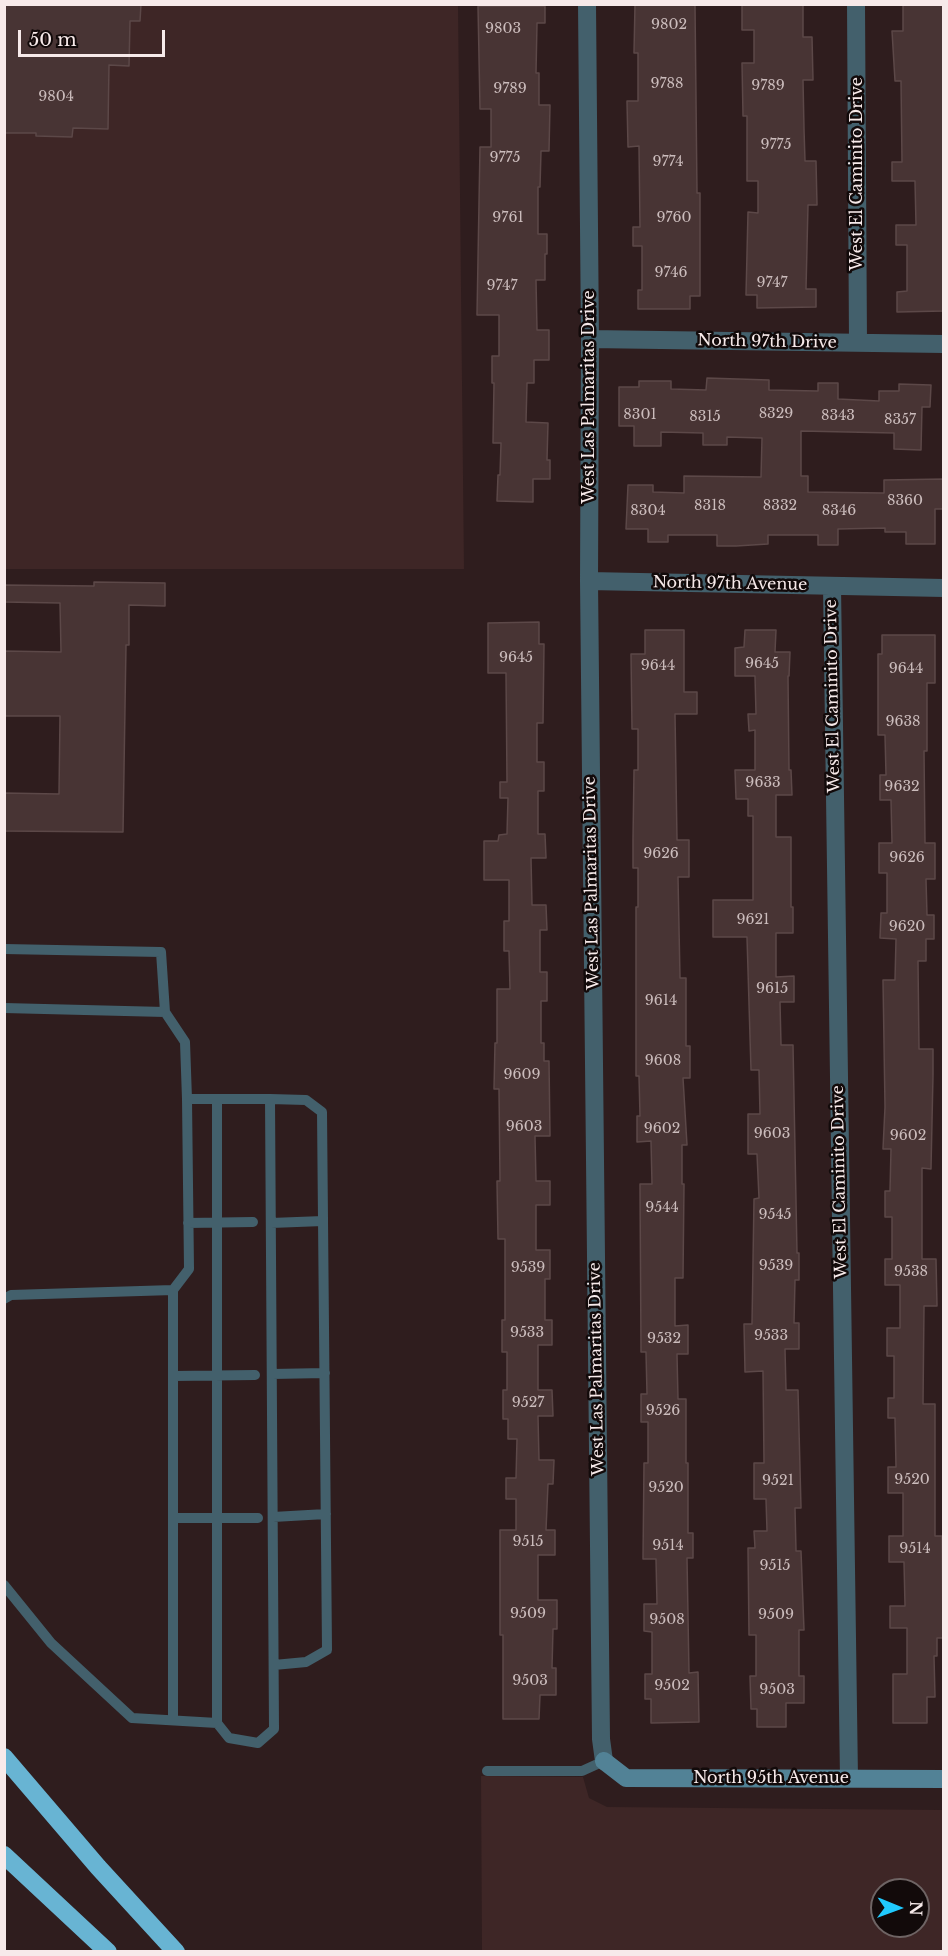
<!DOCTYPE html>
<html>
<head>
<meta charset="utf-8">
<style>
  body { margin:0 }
  #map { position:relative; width:948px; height:1956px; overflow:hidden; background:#2f1d1e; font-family:"Libre Baskerville",serif }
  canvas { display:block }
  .frame { position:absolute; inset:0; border:6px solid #f7eaea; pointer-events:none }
  .north { position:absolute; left:870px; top:1878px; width:60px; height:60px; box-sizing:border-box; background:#120a0a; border:2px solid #6e6464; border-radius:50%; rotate:91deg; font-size:16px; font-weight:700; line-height:24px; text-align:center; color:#f7eaea }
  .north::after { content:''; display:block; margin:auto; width:21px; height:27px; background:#20c9fd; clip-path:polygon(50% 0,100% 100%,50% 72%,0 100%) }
  .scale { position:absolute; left:18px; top:30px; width:147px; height:27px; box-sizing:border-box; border:3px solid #f7eaea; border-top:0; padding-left:8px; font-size:18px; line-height:21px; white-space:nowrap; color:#f7eaea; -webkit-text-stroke:4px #120a0a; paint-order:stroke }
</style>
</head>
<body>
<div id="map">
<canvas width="948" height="1956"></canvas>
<div class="frame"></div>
<div class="north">N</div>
<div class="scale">50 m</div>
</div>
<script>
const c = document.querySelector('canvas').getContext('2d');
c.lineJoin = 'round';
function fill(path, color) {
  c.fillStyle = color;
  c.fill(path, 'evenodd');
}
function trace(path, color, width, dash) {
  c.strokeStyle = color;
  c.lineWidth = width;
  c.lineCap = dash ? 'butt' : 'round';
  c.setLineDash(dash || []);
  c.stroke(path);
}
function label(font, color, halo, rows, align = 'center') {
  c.font = font + ' "Libre Baskerville",serif';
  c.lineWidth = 5;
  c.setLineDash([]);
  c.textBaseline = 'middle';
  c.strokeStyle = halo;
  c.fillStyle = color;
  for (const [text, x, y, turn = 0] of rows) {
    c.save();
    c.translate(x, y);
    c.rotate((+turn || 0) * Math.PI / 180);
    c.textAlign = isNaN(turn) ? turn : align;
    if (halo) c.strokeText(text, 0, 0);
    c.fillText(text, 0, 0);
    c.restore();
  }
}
fill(new Path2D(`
  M 4,5 L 458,5 L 464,569 L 5,569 Z
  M 481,1776 L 583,1777 L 589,1798 L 607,1807 L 943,1810 L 943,1951 L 482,1951 ZM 882,1890 L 918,1890 L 918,1926 L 882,1926 Z`), '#3e2626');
const building = new Path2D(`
  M 4,4 L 141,4 L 140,21 L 130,21 L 129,66 L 109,65 L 108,129 L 73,128 L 72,137 L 36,136 L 36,133 L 4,133 Z
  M 635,4 L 695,4 L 697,193 L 700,193 L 700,296 L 690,296 L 690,309 L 638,309 L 638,290 L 642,290 L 642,246 L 633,246 L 633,227 L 640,227 L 639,146 L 628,147 L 627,101 L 638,101 L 638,53 L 634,53 Z
  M 742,4 L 803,4 L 803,37 L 812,37 L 813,80 L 803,80 L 804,129 L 805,161 L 816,161 L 817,205 L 808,205 L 806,289 L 816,289 L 816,307 L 757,308 L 757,295 L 746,295 L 748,212 L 758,213 L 758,181 L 747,181 L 747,116 L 743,116 L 742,63 L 754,63 L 754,30 L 742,30 Z
  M 903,4 L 944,4 L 944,311 L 897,312 L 897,292 L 907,291 L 907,245 L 896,245 L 896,225 L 916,225 L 915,181 L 892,181 L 892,162 L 902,162 L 901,81 L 895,81 L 892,31 L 903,31 Z
  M 478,6 L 545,6 L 545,23 L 537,23 L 536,73 L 539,73 L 539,105 L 550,105 L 549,151 L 541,151 L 540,187 L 538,187 L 538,234 L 547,234 L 547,254 L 545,254 L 545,280 L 536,280 L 537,330 L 549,330 L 549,360 L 534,360 L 534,383 L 527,383 L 526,422 L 548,423 L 547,460 L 550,460 L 550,479 L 533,479 L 533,502 L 497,501 L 498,475 L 500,475 L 501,443 L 493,443 L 494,383 L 492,383 L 492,356 L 499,356 L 499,315 L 477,315 L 480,147 L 491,147 L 491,109 L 480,109 Z
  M 707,378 L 769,380 L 769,390 L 818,391 L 818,383 L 838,383 L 838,399 L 879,401 L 879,391 L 899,391 L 899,384 L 931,385 L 930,407 L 922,407 L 921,450 L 894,449 L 894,433 L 801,431 L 801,476 L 808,476 L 808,492 L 884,493 L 884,480 L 944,479 L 944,509 L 935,509 L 935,544 L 906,544 L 906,532 L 885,532 L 885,528 L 838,529 L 838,545 L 818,545 L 818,535 L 768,535 L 768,544 L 736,546 L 717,546 L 717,535 L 668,535 L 668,542 L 648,542 L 648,529 L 626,529 L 628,485 L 653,485 L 653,492 L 684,493 L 684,476 L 761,477 L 762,438 L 727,437 L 727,445 L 703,445 L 703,433 L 661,432 L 661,446 L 634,446 L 634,426 L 619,426 L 619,387 L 639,387 L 639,381 L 671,381 L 671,389 L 706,390 Z
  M 94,582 L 165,583 L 165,606 L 129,605 L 129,645 L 126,645 L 123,832 L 4,831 L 4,793 L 59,794 L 60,716 L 4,716 L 4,651 L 61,652 L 60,603 L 4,602 L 4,585 L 94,586 Z
  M 539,622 L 539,644 L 544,644 L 543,723 L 537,723 L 537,762 L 544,762 L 544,791 L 538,791 L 538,834 L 545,834 L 546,858 L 531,858 L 532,905 L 546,905 L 547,930 L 540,930 L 540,972 L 547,972 L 547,1001 L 541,1001 L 541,1043 L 544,1043 L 544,1061 L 549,1061 L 550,1136 L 535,1136 L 536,1181 L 550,1181 L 550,1205 L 536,1205 L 536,1250 L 550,1250 L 550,1279 L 545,1279 L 545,1320 L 552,1320 L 552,1345 L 538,1345 L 538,1390 L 552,1390 L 553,1416 L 538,1416 L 539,1460 L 554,1460 L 553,1484 L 548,1484 L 546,1530 L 555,1530 L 555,1555 L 538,1555 L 538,1600 L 557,1600 L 557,1629 L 553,1629 L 552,1668 L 556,1668 L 556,1695 L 540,1695 L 539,1719 L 503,1719 L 503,1635 L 500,1635 L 500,1530 L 516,1530 L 516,1499 L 506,1499 L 506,1478 L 516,1478 L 517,1439 L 508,1439 L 508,1419 L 503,1419 L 503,1390 L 507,1390 L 507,1352 L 502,1352 L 502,1320 L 505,1320 L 505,1239 L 498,1239 L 497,1181 L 500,1181 L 499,1089 L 494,1089 L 495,1043 L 497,1043 L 497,989 L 510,989 L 509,951 L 504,951 L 504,921 L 509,921 L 509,880 L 484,880 L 484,841 L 498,841 L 499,835 L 507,834 L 508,798 L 500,798 L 500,782 L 507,782 L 506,673 L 488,673 L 488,623 Z
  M 645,630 L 684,630 L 684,692 L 697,692 L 697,714 L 675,714 L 677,840 L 689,840 L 689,877 L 678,877 L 680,978 L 686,978 L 686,1046 L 690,1046 L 690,1078 L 683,1078 L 687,1145 L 682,1145 L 682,1184 L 684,1184 L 683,1278 L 675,1278 L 675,1326 L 688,1325 L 688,1354 L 677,1354 L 678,1399 L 686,1399 L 686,1463 L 688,1463 L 688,1533 L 693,1533 L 693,1558 L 687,1558 L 689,1673 L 698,1672 L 699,1722 L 651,1723 L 651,1699 L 645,1699 L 645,1674 L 652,1674 L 652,1632 L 644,1631 L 644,1604 L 657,1604 L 656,1559 L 643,1559 L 644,1463 L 648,1463 L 648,1422 L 641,1422 L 641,1394 L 647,1394 L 646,1352 L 641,1352 L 640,1184 L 652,1184 L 651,1141 L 637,1142 L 637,1116 L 640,1116 L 639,1076 L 636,1076 L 636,907 L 638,907 L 638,868 L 633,868 L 633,840 L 634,770 L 638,770 L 638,729 L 632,729 L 631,654 L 645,654 Z
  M 745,630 L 776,630 L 775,652 L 790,652 L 789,676 L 788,676 L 789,770 L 791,770 L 792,795 L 776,795 L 776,837 L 791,837 L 791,907 L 793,907 L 793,933 L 776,933 L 776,977 L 794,976 L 794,1002 L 780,1002 L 781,1045 L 793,1045 L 797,1253 L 799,1253 L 799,1280 L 795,1280 L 794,1323 L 799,1323 L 799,1349 L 785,1349 L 786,1390 L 798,1390 L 801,1508 L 795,1508 L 796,1551 L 801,1551 L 804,1630 L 799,1630 L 799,1676 L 804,1676 L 804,1703 L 786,1703 L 786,1727 L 757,1727 L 757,1709 L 751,1709 L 750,1676 L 756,1676 L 756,1635 L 749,1635 L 748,1548 L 755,1548 L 754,1531 L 767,1531 L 766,1499 L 754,1499 L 754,1463 L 764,1463 L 763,1371 L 745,1372 L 744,1324 L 752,1324 L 754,1199 L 759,1198 L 757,1154 L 748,1154 L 748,1114 L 760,1114 L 759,1070 L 751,1070 L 747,937 L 713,937 L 713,900 L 753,900 L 753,816 L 748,816 L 748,799 L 736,799 L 735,770 L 755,770 L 755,730 L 749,731 L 748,714 L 756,714 L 755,676 L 735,676 L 735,648 L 744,647 Z
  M 882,635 L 935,635 L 935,683 L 927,683 L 927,751 L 924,751 L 925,843 L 935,843 L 935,879 L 926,879 L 927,915 L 934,915 L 934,939 L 926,939 L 926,961 L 918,961 L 919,1049 L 933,1049 L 933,1075 L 931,1169 L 922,1168 L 922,1259 L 936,1259 L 937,1306 L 924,1306 L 923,1404 L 935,1404 L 935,1536 L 942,1536 L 943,1638 L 937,1638 L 937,1656 L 934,1656 L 935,1697 L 927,1697 L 927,1723 L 893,1723 L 893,1674 L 907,1674 L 907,1628 L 890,1628 L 890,1606 L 905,1606 L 904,1562 L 889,1562 L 889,1536 L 903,1536 L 903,1493 L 888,1493 L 888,1467 L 896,1467 L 895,1418 L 888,1418 L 888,1398 L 894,1398 L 894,1356 L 887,1356 L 887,1328 L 900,1328 L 900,1285 L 885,1285 L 885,1259 L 892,1259 L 892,1217 L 885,1217 L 885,1191 L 890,1191 L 891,1149 L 883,1149 L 885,1107 L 883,980 L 895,980 L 896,939 L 880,938 L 881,913 L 887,913 L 887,873 L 879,873 L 879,843 L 892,843 L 891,800 L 880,800 L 880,775 L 886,775 L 885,735 L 878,735 L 878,654 L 882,654 Z`);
fill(building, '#483434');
trace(building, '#5c4848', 1.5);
trace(new Path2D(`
  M 4,949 L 161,952 L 165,1012 L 185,1042 L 187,1099
  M 4,1008 L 165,1012
  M 188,1223 L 253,1222
  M 271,1223 L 323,1221
  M 173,1290 L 173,1720
  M 4,1299 L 11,1295 L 173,1290 L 189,1269 L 187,1099 L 270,1099
  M 272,1374 L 325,1373
  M 174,1376 L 255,1375
  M 273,1517 L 326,1514
  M 174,1518 L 258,1518
  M 4,1585 L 51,1643 L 132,1718 L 217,1723 L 229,1738 L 258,1743 L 274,1729 C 273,1519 271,1309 270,1099 L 306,1100 L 322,1112 L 327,1650 L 306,1662 L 274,1665
  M 217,1723 L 217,1099
  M 487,1771 L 582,1771 L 604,1761`), '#43606c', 10);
trace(new Path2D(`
  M 587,4 L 590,339 L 589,581 L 601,1739 L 604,1761
  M 856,4 L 858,343
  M 590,339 L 944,344
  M 589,581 L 944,588
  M 832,586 L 849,1778`), '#43606c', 18);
trace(new Path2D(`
  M 604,1761 L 626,1778 L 944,1779`), '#528296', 18);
trace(new Path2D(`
  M 4,1757 L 98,1867 L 176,1952
  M 4,1855 L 108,1952`), '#68b4d3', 18);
label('14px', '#cbbcbc', null, [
  ["9802",669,25],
  ["9803",503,29],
  ["9788",667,84],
  ["9789",768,86],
  ["9789",510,89],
  ["9804",56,97],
  ["9775",776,145],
  ["9775",505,158],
  ["9774",668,162],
  ["9761",508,218],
  ["9760",674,218],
  ["9746",671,273],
  ["9747",772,283],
  ["9747",502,286],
  ["8329",776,414],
  ["8301",640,415],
  ["8343",838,416],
  ["8315",705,417],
  ["8357",900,420],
  ["8360",905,501],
  ["8318",710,506],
  ["8332",780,506],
  ["8304",648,511],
  ["8346",839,511],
  ["9645",516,658],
  ["9645",762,664],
  ["9644",658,666],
  ["9644",906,669],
  ["9638",903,722],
  ["9633",763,783],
  ["9632",902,787],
  ["9626",661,854],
  ["9626",907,858],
  ["9621",753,920],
  ["9620",907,927],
  ["9615",772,989],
  ["9614",661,1001],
  ["9608",663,1061],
  ["9609",522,1075],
  ["9603",524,1127],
  ["9602",662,1129],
  ["9603",772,1134],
  ["9602",908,1136],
  ["9544",662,1208],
  ["9545",775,1215],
  ["9539",776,1266],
  ["9539",528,1268],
  ["9538",911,1272],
  ["9533",527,1333],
  ["9533",771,1336],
  ["9532",664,1339],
  ["9527",528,1403],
  ["9526",663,1411],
  ["9520",912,1480],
  ["9521",778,1481],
  ["9520",666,1488],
  ["9515",528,1542],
  ["9514",668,1546],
  ["9514",915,1549],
  ["9515",775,1566],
  ["9509",528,1614],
  ["9509",776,1615],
  ["9508",667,1620],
  ["9503",530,1681],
  ["9502",672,1686],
  ["9503",777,1690]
]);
label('16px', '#f7eaea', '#120a0a', [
  ["West El Caminito Drive",857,174,-90],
  ["North 97th Drive",767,342,1],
  ["West Las Palmaritas Drive",589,397,-90],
  ["North 97th Avenue",730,584,1],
  ["West El Caminito Drive",833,696,-91],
  ["West Las Palmaritas Drive",592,883,-91],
  ["West El Caminito Drive",840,1182,-91],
  ["West Las Palmaritas Drive",597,1369,-91],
  ["North 95th Avenue",771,1778]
]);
</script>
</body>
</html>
